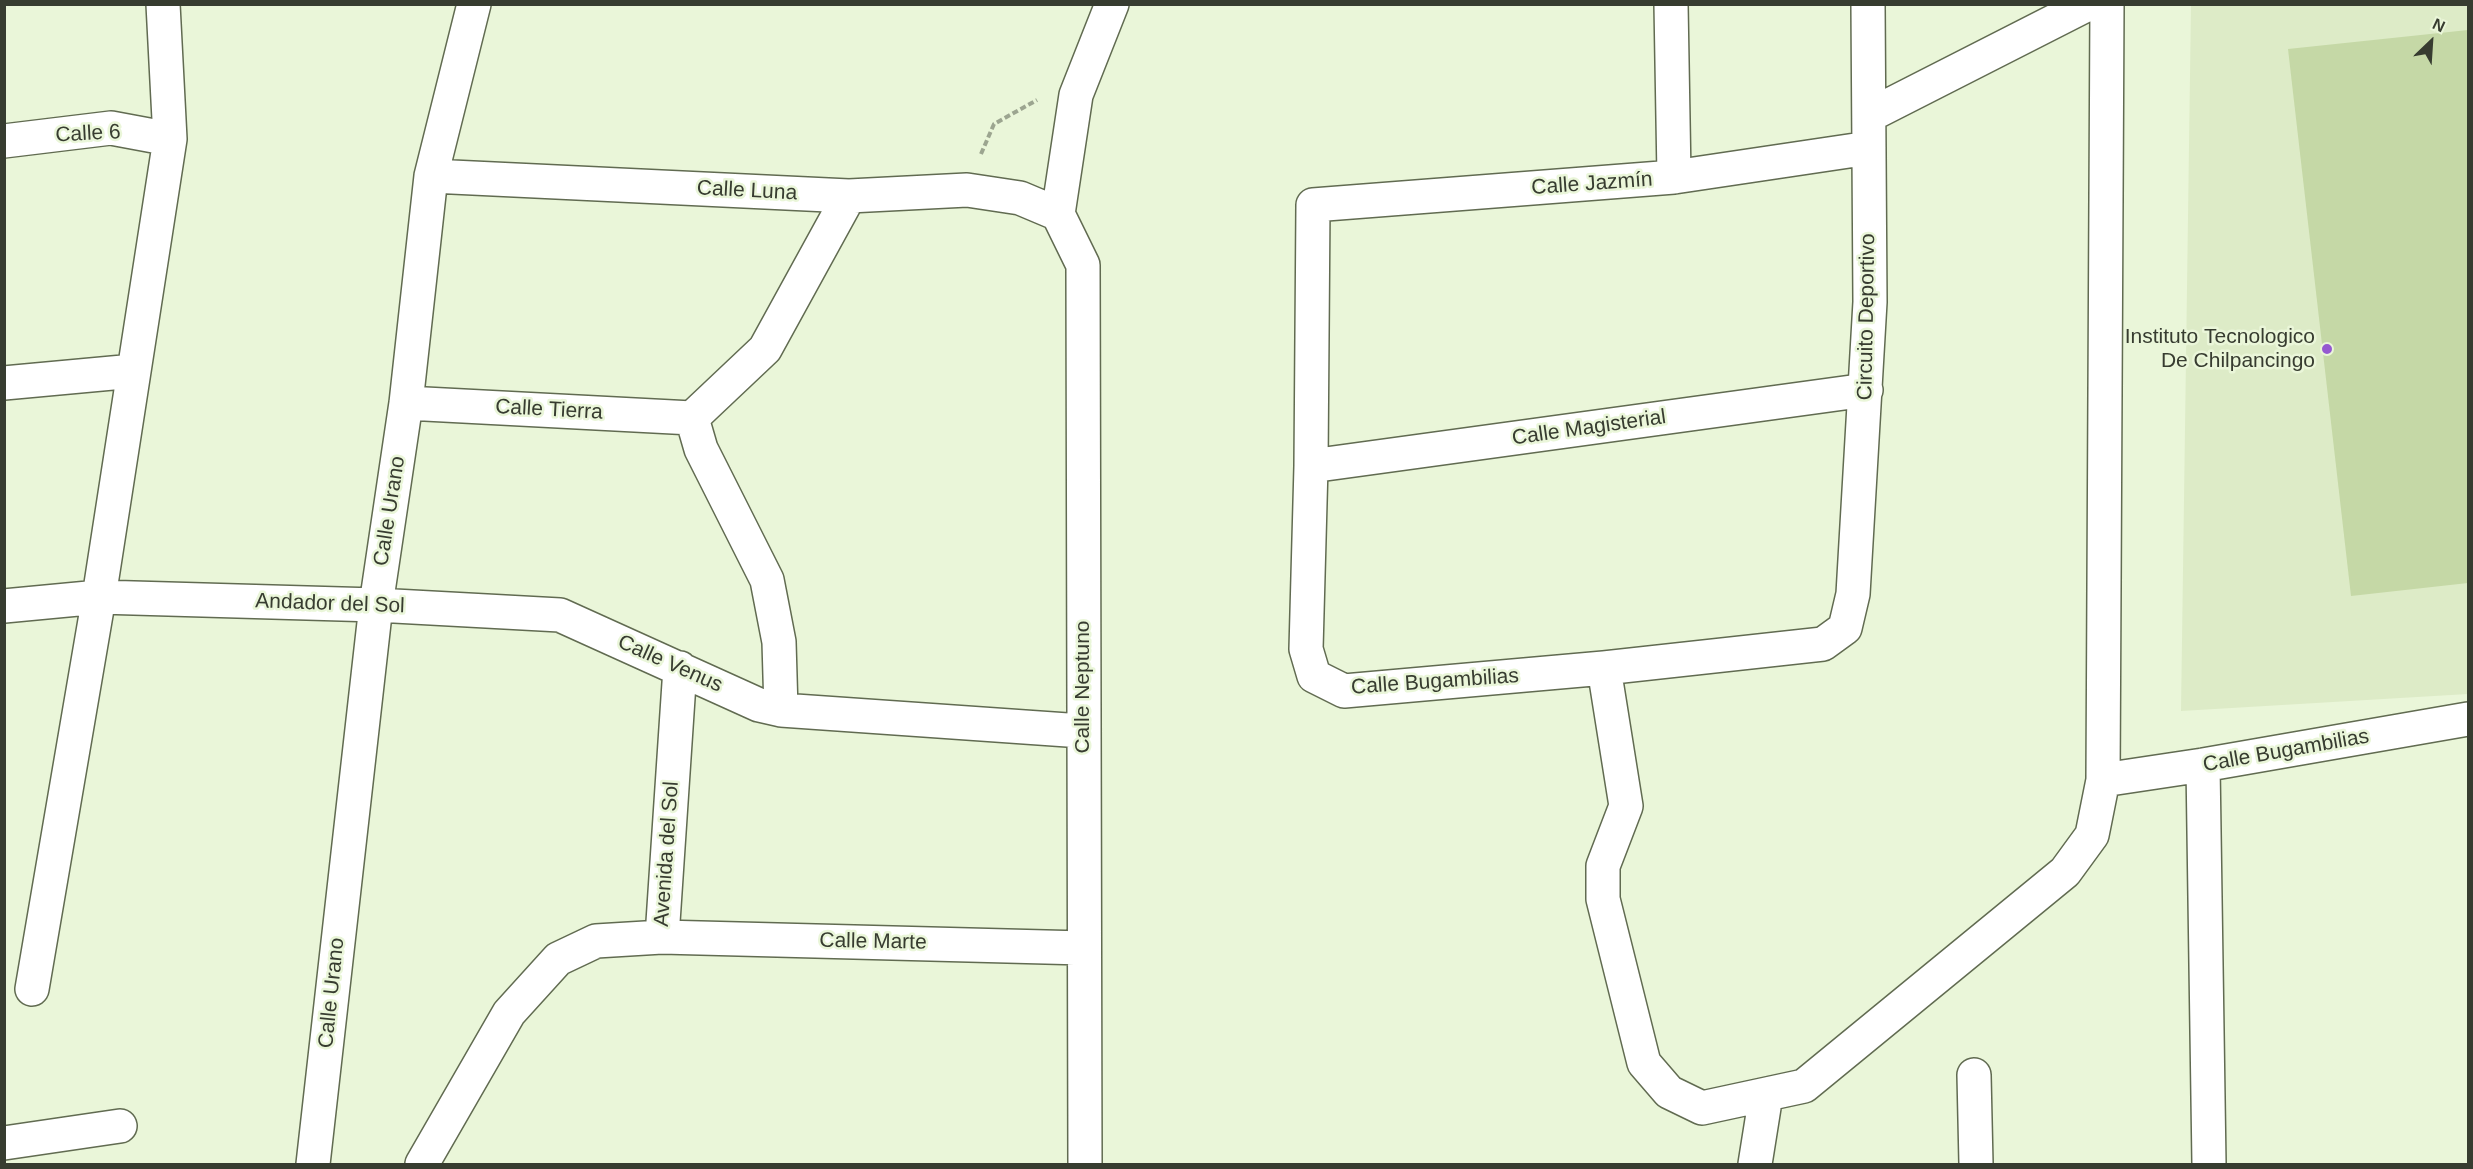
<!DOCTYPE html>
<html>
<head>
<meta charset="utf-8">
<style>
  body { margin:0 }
  #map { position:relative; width:2473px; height:1169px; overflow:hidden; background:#eaf6d9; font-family:Arial,sans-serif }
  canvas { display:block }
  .frame { position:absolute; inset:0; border:6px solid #373c30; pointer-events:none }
  .north { position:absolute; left:2401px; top:12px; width:60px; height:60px; -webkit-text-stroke:4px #eaf6d9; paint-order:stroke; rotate:25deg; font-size:16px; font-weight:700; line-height:24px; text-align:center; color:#373c30 }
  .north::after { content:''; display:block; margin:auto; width:21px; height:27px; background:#373c30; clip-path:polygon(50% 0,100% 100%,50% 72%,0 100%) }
</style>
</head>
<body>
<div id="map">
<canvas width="2473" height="1169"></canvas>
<div class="frame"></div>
<div class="north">N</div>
</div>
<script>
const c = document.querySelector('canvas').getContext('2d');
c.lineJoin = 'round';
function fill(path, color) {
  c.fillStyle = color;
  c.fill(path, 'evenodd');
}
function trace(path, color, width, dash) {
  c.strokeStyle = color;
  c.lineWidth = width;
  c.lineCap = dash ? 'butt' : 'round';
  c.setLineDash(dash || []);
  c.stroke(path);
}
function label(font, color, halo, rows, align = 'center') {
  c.font = font + ' Arial,sans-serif';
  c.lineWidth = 5;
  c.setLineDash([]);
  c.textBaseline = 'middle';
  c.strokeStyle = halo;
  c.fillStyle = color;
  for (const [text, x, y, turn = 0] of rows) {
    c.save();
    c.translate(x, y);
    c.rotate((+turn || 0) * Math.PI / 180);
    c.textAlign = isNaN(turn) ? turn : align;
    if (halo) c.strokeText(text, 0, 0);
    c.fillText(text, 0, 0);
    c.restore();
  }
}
fill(new Path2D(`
  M 2191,5 L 2468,5 L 2468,694 L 2181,711 Z`), '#ddebc7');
fill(new Path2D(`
  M 2468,30 L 2468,583 L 2351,596 L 2288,49 Z`), '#c5d8a6');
const minor = new Path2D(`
  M 1671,4 L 1674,177
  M 1868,4 L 1870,302 L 1853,594 L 1845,628 L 1823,644 L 1604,668 L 1344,691 L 1314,676 L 1306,649 L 1311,466 L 1313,205 L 1674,177 L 1869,148
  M 1870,115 L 2088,4
  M 4,141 L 111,128 L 170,139
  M 431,176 L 849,196 L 967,190 L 1020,198 L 1058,214
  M 1058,214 L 1083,265 L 1085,1164
  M 1058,214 L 1076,95 L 1112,4
  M 4,383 L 134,371
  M 406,403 L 692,418
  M 1311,466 L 1866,390
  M 4,606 L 99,597 L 376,605 L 560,615 L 759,705 L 781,710 L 1082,731
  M 1604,668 L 1626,806 L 1603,866 L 1603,899 L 1644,1063 L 1669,1092 L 1702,1108 L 1804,1086 L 2065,872 L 2092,835 L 2103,780 L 2107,4
  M 781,710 L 779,642 L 767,580 L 701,449 L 692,418 L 765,349 L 849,196
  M 2203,765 L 2209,1164
  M 2103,780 L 2203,765 L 2468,719
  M 662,937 L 680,668
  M 32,989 L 99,597 L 170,139 L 163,4
  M 1974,1075 L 1976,1164
  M 4,1143 L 120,1126
  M 313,1164 L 376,605 L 406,403 L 431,176 L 474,4
  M 422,1164 L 509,1013 L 558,959 L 596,941 L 662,937 L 1084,948
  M 1755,1164 L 1766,1095`);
trace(minor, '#616b51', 36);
trace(new Path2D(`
  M 981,154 L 994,124 L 1037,100`), '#9ca590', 4, [6, 3]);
trace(minor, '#fff', 33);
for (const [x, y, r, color] of [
  [2327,349,6,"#9559d0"]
]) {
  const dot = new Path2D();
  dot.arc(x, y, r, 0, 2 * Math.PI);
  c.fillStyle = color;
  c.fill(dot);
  trace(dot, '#eaf6d9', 2);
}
label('21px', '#373c30', '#eaf6d9', [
  ["Calle 6",88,134,-3],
  ["Calle Jazmín",1592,184,-4],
  ["Calle Luna",747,191,3],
  ["Circuito Deportivo",1867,317,-89],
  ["Calle Tierra",549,410,3],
  ["Calle Magisterial",1589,428,-8],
  ["Calle Urano",390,511,-81],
  ["Andador del Sol",330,604,2],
  ["Calle Venus",670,664,24],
  ["Calle Bugambilias",1435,682,-4],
  ["Calle Neptuno",1083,687,-90],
  ["Calle Bugambilias",2286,751,-10],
  ["Avenida del Sol",667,854,-86],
  ["Calle Marte",873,942,1],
  ["Calle Urano",332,993,-84]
]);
label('21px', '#373c30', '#eaf6d9', [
  ["Instituto Tecnologico",2315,337],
  ["De Chilpancingo",2315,361]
], 'right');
</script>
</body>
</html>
